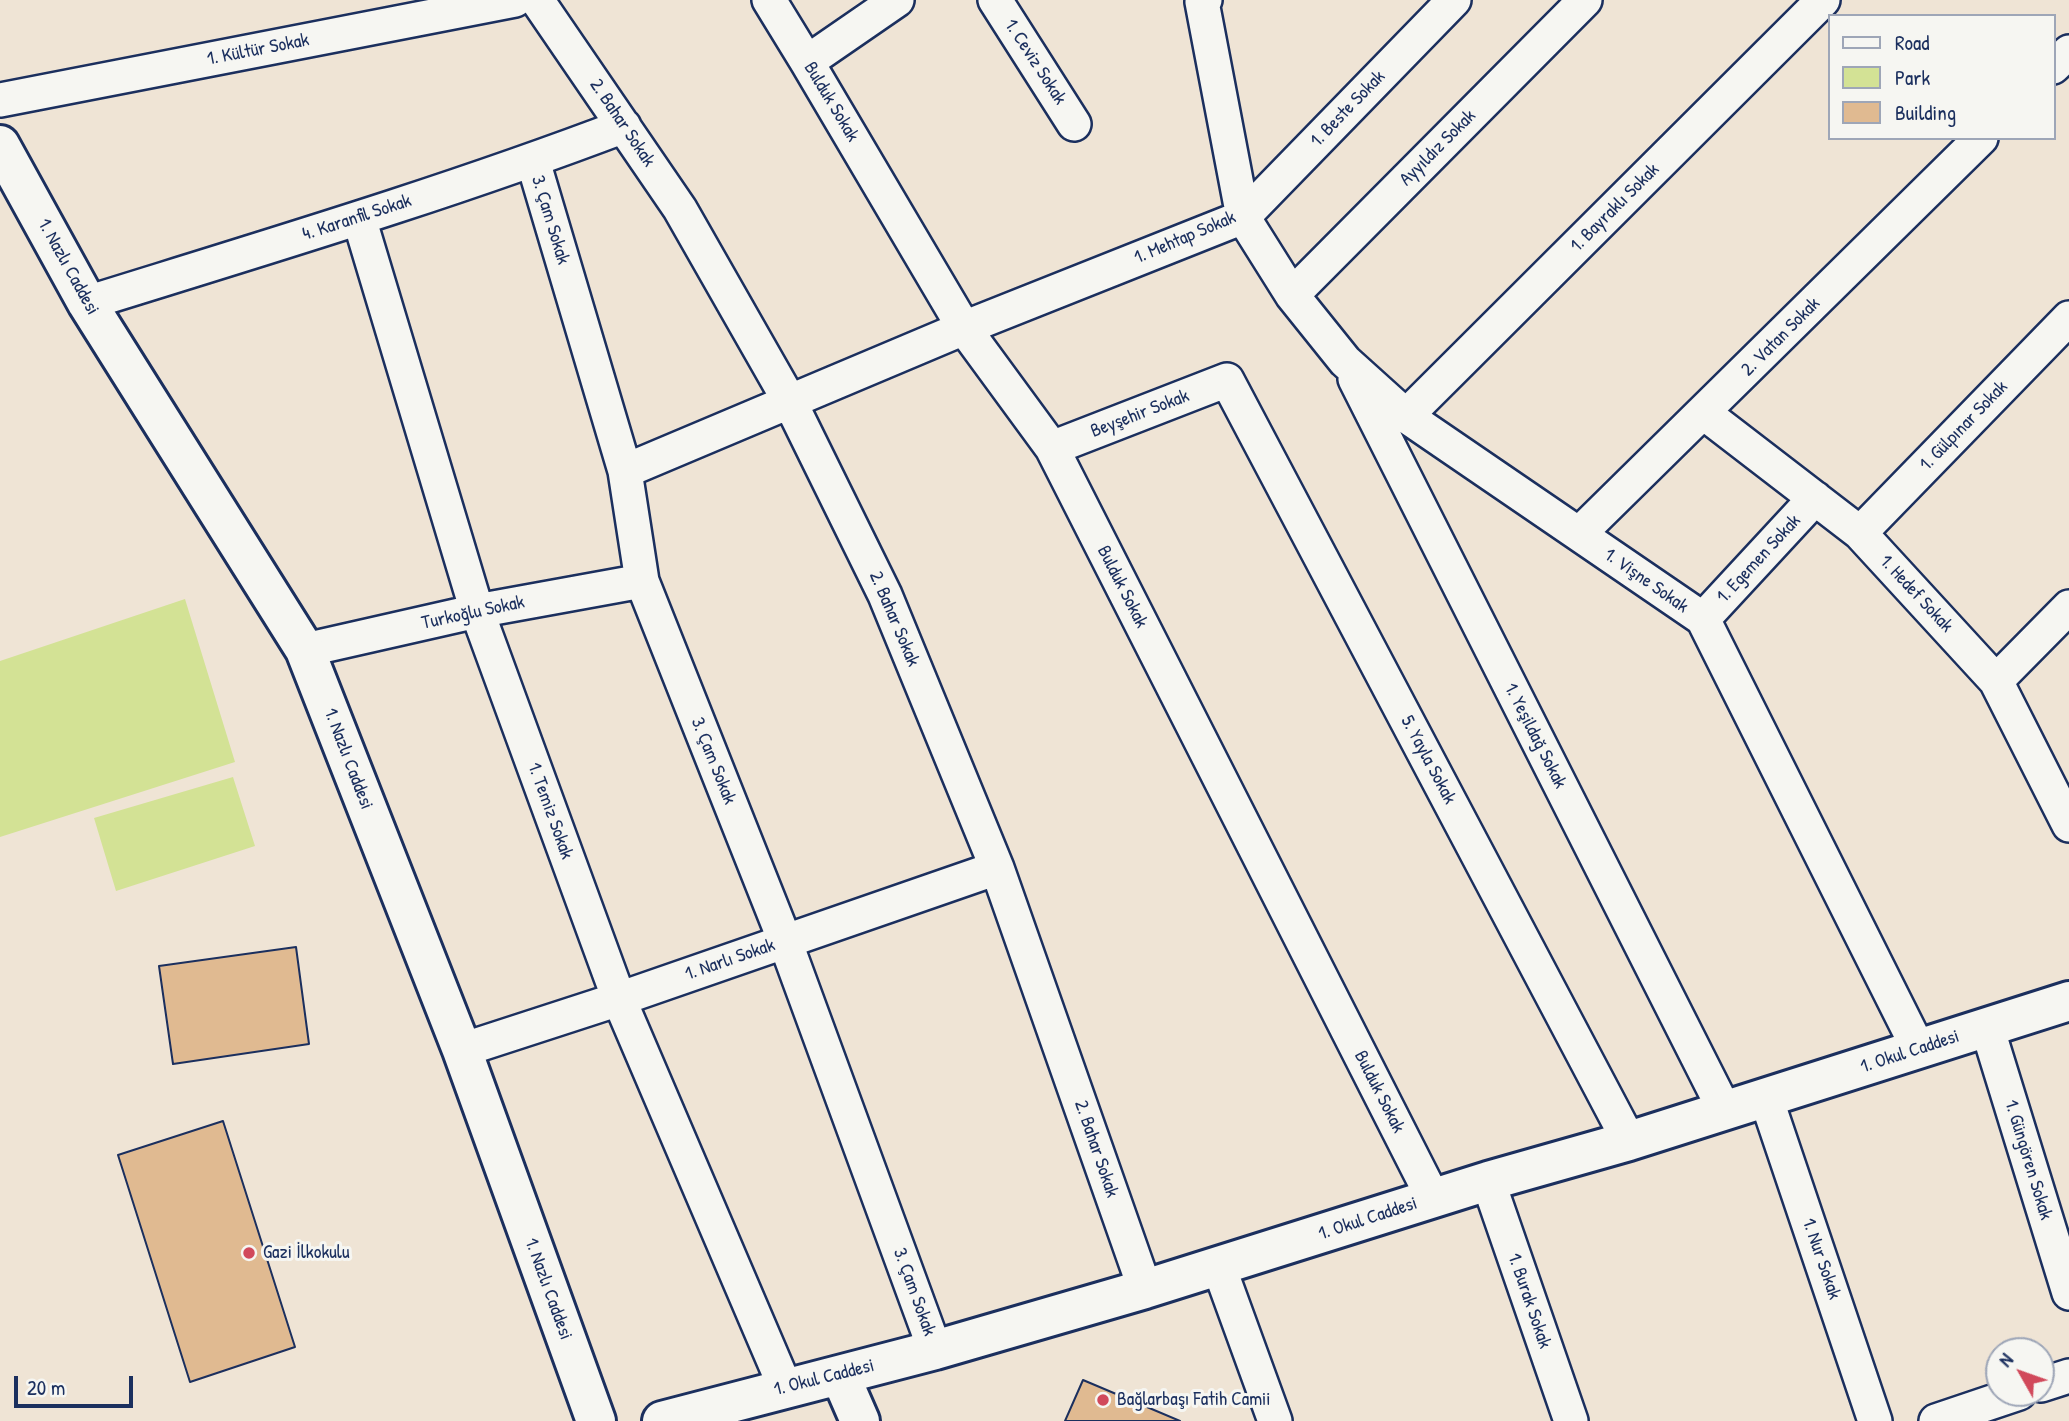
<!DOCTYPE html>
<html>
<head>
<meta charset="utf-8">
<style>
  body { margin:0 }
  #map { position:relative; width:2069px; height:1421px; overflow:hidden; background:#efe4d5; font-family:"Patrick Hand",sans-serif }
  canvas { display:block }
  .legend { position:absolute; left:1828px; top:14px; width:228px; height:126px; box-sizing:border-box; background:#f6f6f2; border:2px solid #9ea6b7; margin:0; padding:9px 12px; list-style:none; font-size:21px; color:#1b2f5e }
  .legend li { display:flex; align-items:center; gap:14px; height:35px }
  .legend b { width:35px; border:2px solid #9ea6b7 }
  .north { position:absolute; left:1985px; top:1337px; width:70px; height:70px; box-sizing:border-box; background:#f6f6f2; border:2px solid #9ea6b7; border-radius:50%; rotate:310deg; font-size:19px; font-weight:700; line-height:28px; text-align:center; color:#1b2f5e }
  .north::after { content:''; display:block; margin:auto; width:24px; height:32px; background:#d1495b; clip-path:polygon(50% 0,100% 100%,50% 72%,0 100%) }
  .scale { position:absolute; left:14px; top:1376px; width:119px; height:32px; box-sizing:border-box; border:4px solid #1b2f5e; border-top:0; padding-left:9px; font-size:21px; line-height:24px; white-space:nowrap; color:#1b2f5e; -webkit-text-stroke:5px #f6f6f2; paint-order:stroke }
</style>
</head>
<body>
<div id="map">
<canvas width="2069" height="1421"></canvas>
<ul class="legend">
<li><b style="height:9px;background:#f6f6f2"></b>Road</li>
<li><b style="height:19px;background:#d3e295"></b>Park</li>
<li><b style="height:19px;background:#e0ba91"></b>Building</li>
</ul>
<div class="north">N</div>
<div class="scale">20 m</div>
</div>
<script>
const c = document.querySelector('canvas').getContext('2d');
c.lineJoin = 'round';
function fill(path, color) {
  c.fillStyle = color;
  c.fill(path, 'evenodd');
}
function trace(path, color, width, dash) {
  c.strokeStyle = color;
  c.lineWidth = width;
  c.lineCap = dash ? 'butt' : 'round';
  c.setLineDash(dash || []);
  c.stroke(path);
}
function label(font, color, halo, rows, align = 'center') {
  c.font = font + ' "Patrick Hand",sans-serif';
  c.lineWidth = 6;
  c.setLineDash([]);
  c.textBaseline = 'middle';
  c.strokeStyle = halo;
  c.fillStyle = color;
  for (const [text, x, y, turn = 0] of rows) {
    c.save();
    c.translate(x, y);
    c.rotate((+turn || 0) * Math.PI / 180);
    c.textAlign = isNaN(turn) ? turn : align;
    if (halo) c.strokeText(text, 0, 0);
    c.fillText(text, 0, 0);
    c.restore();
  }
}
fill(new Path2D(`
  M 185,599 L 235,762 L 0,837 L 0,661 Z
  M 233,777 L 255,846 L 116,891 L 94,818 Z`), '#d3e295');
const building = new Path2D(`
  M 296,947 L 309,1044 L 173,1064 L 159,966 Z
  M 223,1121 L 295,1347 L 190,1382 L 118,1155 Z
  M 1083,1380 L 1180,1421 L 1065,1421 Z`);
fill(building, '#e0ba91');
trace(building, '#1b2f5e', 2);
const street = new Path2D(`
  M 537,0 L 680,209 L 790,402 L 885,595 L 997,868 L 1145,1289
  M 769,0 L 807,62 L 964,328 L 1052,448 L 1433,1198
  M 995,0 L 1074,124
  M 1454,0 L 1243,217 L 1292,295 L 1345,361 L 1406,416 L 1703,619 L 1919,1050
  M 807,62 L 897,0
  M 2053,67 L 2069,52
  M 0,100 L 515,0
  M 533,161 L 625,471 L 642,581 L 785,941 L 935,1350
  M 359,218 L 477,611 L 619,999 L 785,1387
  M 1292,295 L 1585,0
  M 87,303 C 267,247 448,193 624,126
  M 1355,379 L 1725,1111
  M 1704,413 L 1860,533 L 1996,681 L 2069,825
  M 1406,416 L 1823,0
  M 1052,448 L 1227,380 L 1629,1141
  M 625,471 L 964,328 L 1243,217 L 1202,2 L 1205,0
  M 1860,533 L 2069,318
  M 1579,534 L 1981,138
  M 1703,619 L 1815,498
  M 305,650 L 477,611 L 642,581
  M 1996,681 L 2069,607
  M 1987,1027 L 2069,1293
  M 462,1050 L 619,999 L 997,868
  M 1766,1098 L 1875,1421
  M 1488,1181 L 1571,1421
  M 1219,1267 L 1275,1421
  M 2041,1385 L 2069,1376
  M 1936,1421 L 2019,1393`);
const secondary = new Path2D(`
  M 0,145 L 87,303 L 305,650 L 462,1050 L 596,1421
  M 840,1375 L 860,1421
  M 662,1421 L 935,1350 L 1145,1289 L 1488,1181 L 1629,1141 L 2069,1001`);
trace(street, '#1b2f5e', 38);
trace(secondary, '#1b2f5e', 44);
trace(street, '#f6f6f2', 33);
trace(secondary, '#f6f6f2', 38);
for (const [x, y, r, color] of [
  [249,1253,7,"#d1495b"],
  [1103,1400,7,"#d1495b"]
]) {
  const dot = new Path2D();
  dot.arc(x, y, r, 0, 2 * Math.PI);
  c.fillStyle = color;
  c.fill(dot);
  trace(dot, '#f6f6f2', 2.5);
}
label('19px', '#1b2f5e', '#f6f6f2', [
  ["1. Kültür Sokak",258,50,-11],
  ["1. Ceviz Sokak",1035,62,57],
  ["Bulduk Sokak",831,102,59],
  ["1. Beste Sokak",1348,109,-46],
  ["2. Bahar Sokak",622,123,56],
  ["Ayyıldız Sokak",1438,148,-45],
  ["1. Bayraklı Sokak",1615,208,-45],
  ["4. Karanfil Sokak",357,218,-18],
  ["3. Çam Sokak",550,220,73],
  ["1. Mehtap Sokak",1185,238,-23],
  ["1. Nazlı Caddesi",68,267,61],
  ["2. Vatan Sokak",1781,337,-45],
  ["Beyşehir Sokak",1140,414,-21],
  ["1. Gülpınar Sokak",1964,426,-46],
  ["1. Egemen Sokak",1759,559,-47],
  ["1. Vişne Sokak",1646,581,35],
  ["Bulduk Sokak",1122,587,63],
  ["1. Hedef Sokak",1916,594,47],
  ["Turkoğlu Sokak",473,613,-12],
  ["2. Bahar Sokak",894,619,67],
  ["1. Yeşildağ Sokak",1535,736,63],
  ["1. Nazlı Caddesi",348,759,69],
  ["5. Yayla Sokak",1428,760,62],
  ["3. Çam Sokak",713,761,68],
  ["1. Temiz Sokak",550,811,70],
  ["1. Narlı Sokak",730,960,-19],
  ["1. Okul Caddesi",1910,1052,-18],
  ["Bulduk Sokak",1379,1092,63],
  ["2. Bahar Sokak",1096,1149,71],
  ["1. Güngören Sokak",2028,1160,73],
  ["1. Okul Caddesi",1368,1219,-18],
  ["1. Nur Sokak",1821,1259,71],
  ["1. Nazlı Caddesi",548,1289,70],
  ["3. Çam Sokak",914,1292,70],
  ["1. Burak Sokak",1529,1301,71],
  ["1. Okul Caddesi",824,1378,-14]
]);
label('19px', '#1b2f5e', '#f6f6f2', [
  ["Gazi İlkokulu",263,1253],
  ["Bağlarbaşı Fatih Camii",1117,1400]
], 'left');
</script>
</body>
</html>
